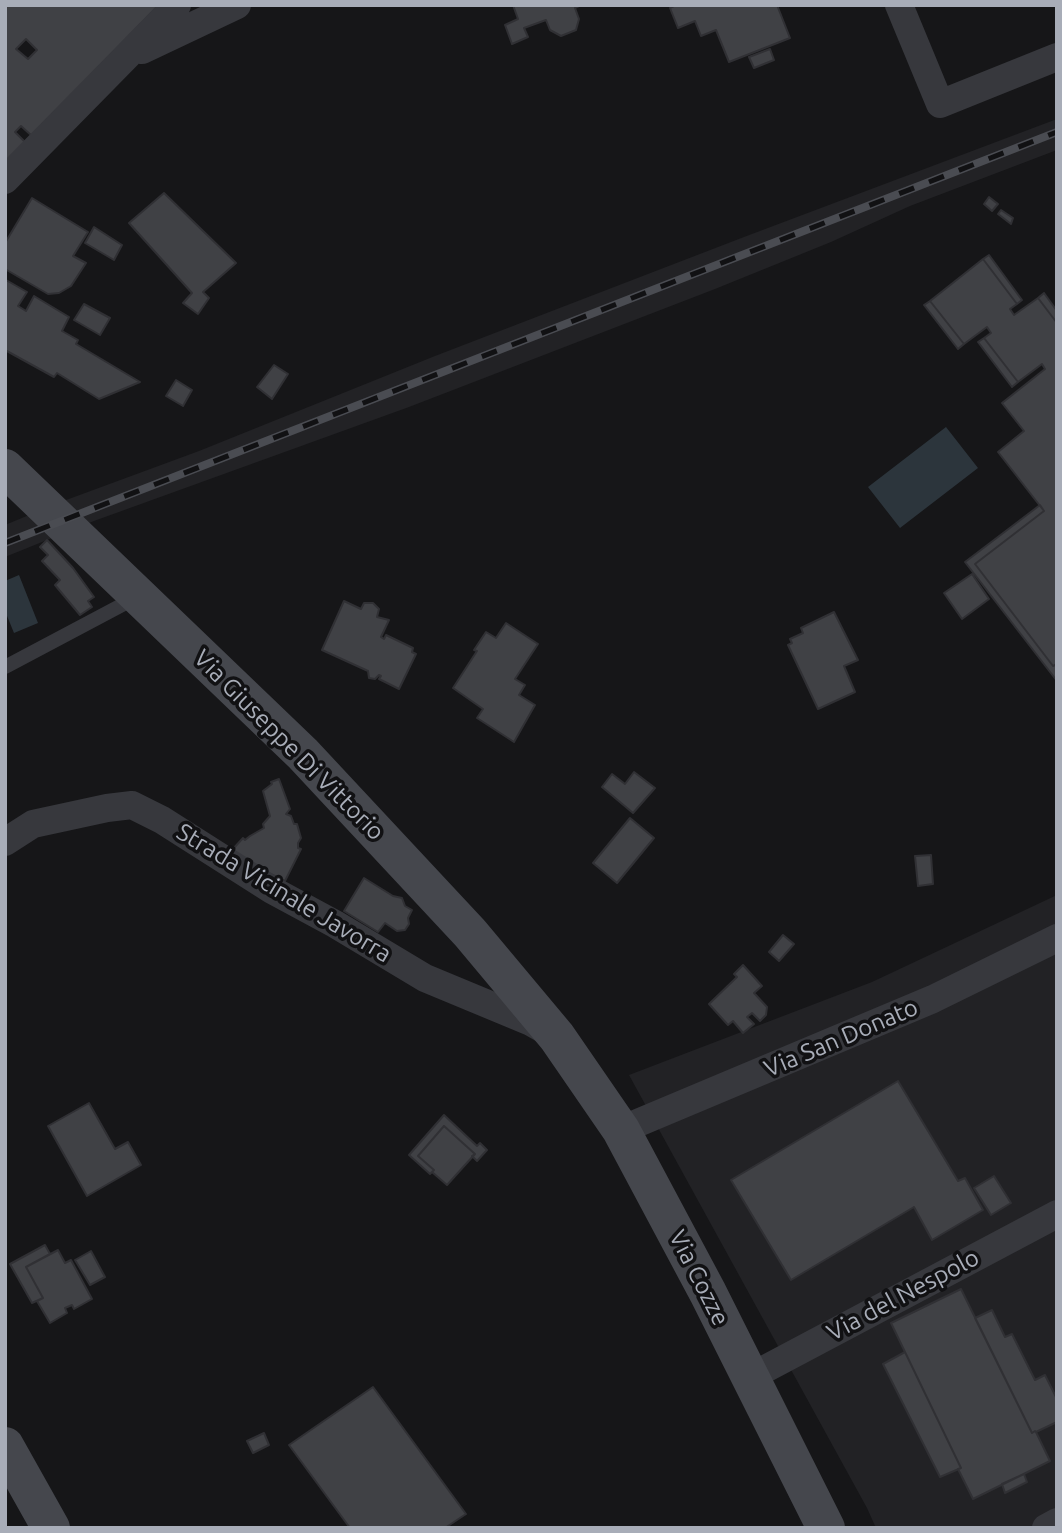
<!DOCTYPE html>
<html>
<head>
<meta charset="utf-8">
<style>
  body { margin:0 }
  #map { position:relative; width:1062px; height:1533px; overflow:hidden; background:#161618; font-family:Ubuntu,sans-serif }
  canvas { display:block }
  .frame { position:absolute; inset:0; border:7px solid #a8adb8; pointer-events:none }
</style>
</head>
<body>
<div id="map">
<canvas width="1062" height="1533"></canvas>
<div class="frame"></div>
</div>
<script>
const c = document.querySelector('canvas').getContext('2d');
c.lineJoin = 'round';
function fill(path, color) {
  c.fillStyle = color;
  c.fill(path, 'evenodd');
}
function trace(path, color, width, dash) {
  c.strokeStyle = color;
  c.lineWidth = width;
  c.lineCap = dash ? 'butt' : 'round';
  c.setLineDash(dash || []);
  c.stroke(path);
}
function label(font, color, halo, rows, align = 'center') {
  c.font = font + ' Ubuntu,sans-serif';
  c.lineWidth = 7;
  c.setLineDash([]);
  c.textBaseline = 'middle';
  c.strokeStyle = halo;
  c.fillStyle = color;
  for (const [text, x, y, turn = 0] of rows) {
    c.save();
    c.translate(x, y);
    c.rotate((+turn || 0) * Math.PI / 180);
    c.textAlign = isNaN(turn) ? turn : align;
    if (halo) c.strokeText(text, 0, 0);
    c.fillText(text, 0, 0);
    c.restore();
  }
}
fill(new Path2D(`
  M 1057,119 L 1057,150 L 910,206 L 831,242 L 715,289 L 409,407 L 94,521 L 5,557 L 5,525 L 58,503 L 199,451 L 435,356 L 744,237 Z
  M 1057,895 L 1057,1528 L 876,1528 L 867,1508 L 629,1075 L 872,982 Z`), '#222225');
fill(new Path2D(`
  M 946,427 L 978,468 L 900,528 L 868,487 Z
  M 19,575 L 38,623 L 14,633 L 5,611 L 5,581 Z`), '#2c353c');
const building = new Path2D(`
  M 5,5 L 159,5 L 32,136 L 21,126 L 15,132 L 28,145 L 5,167 ZM 26,39 L 37,50 L 28,59 L 16,49 Z
  M 513,5 L 581,5 L 575,8 L 579,19 L 576,30 L 561,36 L 550,30 L 546,20 L 524,28 L 528,37 L 512,44 L 505,25 L 518,19 Z
  M 676,5 L 777,5 L 790,38 L 729,62 L 716,30 L 701,36 L 695,21 L 678,28 L 670,8 Z
  M 770,49 L 774,60 L 754,68 L 749,57 Z
  M 164,193 L 236,263 L 203,292 L 209,298 L 198,314 L 183,303 L 192,293 L 129,223 Z
  M 989,197 L 998,204 L 992,211 L 984,204 Z
  M 32,198 L 88,232 L 73,256 L 86,263 L 71,286 L 59,293 L 48,294 L 5,269 L 5,243 Z
  M 1001,210 L 1013,218 L 1011,224 L 998,214 Z
  M 94,227 L 122,245 L 114,260 L 85,243 Z
  M 989,255 L 1022,300 L 1017,304 L 983,259 Z
  M 983,259 L 1017,304 L 1010,309 L 1014,315 L 1038,298 L 1057,323 L 1057,664 L 1053,666 L 975,564 L 1044,511 L 998,452 L 1024,431 L 1002,403 L 1045,369 L 1042,364 L 1018,382 L 984,338 L 991,333 L 987,327 L 964,344 L 930,301 Z
  M 6,280 L 27,292 L 18,306 L 26,311 L 34,296 L 69,317 L 62,331 L 78,340 L 76,344 L 140,382 L 99,399 L 57,373 L 54,377 L 5,350 Z
  M 1044,293 L 1057,311 L 1057,323 L 1038,298 Z
  M 930,301 L 964,344 L 958,349 L 924,305 Z
  M 84,304 L 110,318 L 100,335 L 74,320 Z
  M 984,338 L 1018,382 L 1012,387 L 978,342 Z
  M 274,365 L 288,374 L 272,399 L 257,387 Z
  M 176,380 L 192,390 L 183,406 L 166,396 Z
  M 1040,505 L 1044,511 L 975,564 L 1053,666 L 1057,664 L 1057,681 L 965,562 Z
  M 47,540 L 73,568 L 94,597 L 88,601 L 92,607 L 80,615 L 55,585 L 60,580 L 42,561 L 48,555 L 40,547 Z
  M 972,574 L 989,599 L 962,619 L 944,593 Z
  M 344,601 L 361,609 L 364,603 L 373,603 L 379,609 L 377,617 L 389,620 L 381,637 L 384,639 L 386,635 L 413,648 L 412,652 L 416,654 L 399,689 L 379,679 L 381,676 L 379,675 L 375,679 L 369,678 L 368,671 L 322,650 Z
  M 834,612 L 858,660 L 844,666 L 855,692 L 818,709 L 788,645 L 792,643 L 790,639 L 803,633 L 801,628 Z
  M 506,623 L 538,644 L 515,679 L 525,685 L 519,695 L 535,705 L 514,742 L 477,718 L 483,709 L 453,688 L 477,651 L 474,650 L 486,632 L 496,638 Z
  M 634,772 L 655,788 L 633,813 L 602,787 L 612,774 L 625,784 Z
  M 279,779 L 290,809 L 286,814 L 291,816 L 294,824 L 297,824 L 301,838 L 298,843 L 298,848 L 301,849 L 285,881 L 256,867 L 232,850 L 243,838 L 245,840 L 250,836 L 264,828 L 263,824 L 270,816 L 263,791 L 272,784 L 271,782 Z
  M 630,818 L 654,838 L 617,883 L 593,863 Z
  M 931,855 L 933,884 L 918,886 L 915,856 Z
  M 364,878 L 393,896 L 402,898 L 405,906 L 412,910 L 408,918 L 409,924 L 405,930 L 397,931 L 385,923 L 378,932 L 344,911 Z
  M 783,935 L 794,944 L 779,961 L 769,952 Z
  M 743,965 L 762,986 L 754,993 L 767,1007 L 766,1015 L 760,1021 L 752,1013 L 747,1017 L 754,1024 L 743,1033 L 733,1021 L 728,1025 L 709,1004 L 737,977 L 734,974 Z
  M 898,1081 L 958,1181 L 965,1178 L 983,1210 L 932,1240 L 914,1207 L 791,1280 L 731,1180 Z
  M 89,1103 L 115,1149 L 128,1142 L 141,1165 L 87,1196 L 48,1126 Z
  M 444,1115 L 477,1146 L 480,1143 L 487,1150 L 477,1161 L 472,1156 L 475,1154 L 444,1126 L 418,1156 L 434,1170 L 430,1174 L 409,1155 Z
  M 444,1126 L 475,1154 L 447,1185 L 432,1172 L 434,1170 L 418,1156 Z
  M 994,1176 L 1011,1203 L 991,1215 L 974,1188 Z
  M 45,1245 L 50,1254 L 26,1267 L 43,1298 L 32,1303 L 10,1264 Z
  M 58,1250 L 65,1263 L 71,1260 L 92,1299 L 74,1309 L 72,1305 L 65,1308 L 67,1313 L 50,1323 L 37,1301 L 43,1298 L 26,1267 Z
  M 91,1251 L 105,1277 L 90,1285 L 75,1260 Z
  M 961,1289 L 1032,1433 L 1035,1431 L 1036,1432 L 1050,1461 L 973,1499 L 958,1469 L 961,1468 L 891,1323 Z
  M 992,1310 L 1005,1337 L 1012,1334 L 1035,1380 L 1045,1375 L 1057,1399 L 1057,1422 L 1036,1432 L 1035,1431 L 1032,1433 L 975,1318 Z
  M 905,1352 L 961,1468 L 940,1477 L 883,1364 Z
  M 373,1387 L 466,1514 L 445,1528 L 350,1528 L 289,1445 Z
  M 264,1433 L 269,1445 L 253,1453 L 247,1441 Z
  M 1024,1474 L 1027,1482 L 1005,1493 L 1002,1484 Z`);
fill(building, '#404145');
trace(building, '#303034', 2);
trace(new Path2D(`
  M 5,667 L 137,597`), '#37383d', 14);
trace(new Path2D(`
  M 899,5 L 940,104 L 1057,57
  M 142,50 L 237,5
  M 5,180 L 177,5
  M 5,842 L 33,824 L 107,808 L 132,805 L 162,820 L 272,890 L 335,924 L 425,978 L 531,1022 L 545,1030
  M 621,1130 L 933,999 L 1057,938
  M 750,1377 L 1057,1214
  M 1046,1528 L 1057,1522`), '#37383d', 28);
trace(new Path2D(`
  M 5,468 L 303,754 L 470,933 L 557,1037 L 621,1130 L 708,1293 L 826,1528
  M 5,1446 L 51,1528`), '#45474d', 38);
const rail = new Path2D(`
  M 5,543 L 1057,132`);
trace(rail, '#4a4c52', 8);
trace(rail, '#111113', 5, [16]);
label('24px', '#a8adb8', '#111113', [
  ["Via Giuseppe Di Vittorio",289,745,45],
  ["Strada Vicinale Javorra",284,893,31],
  ["Via San Donato",841,1038,-23],
  ["Via Cozze",699,1278,63],
  ["Via del Nespolo",903,1295,-28]
]);
</script>
</body>
</html>
